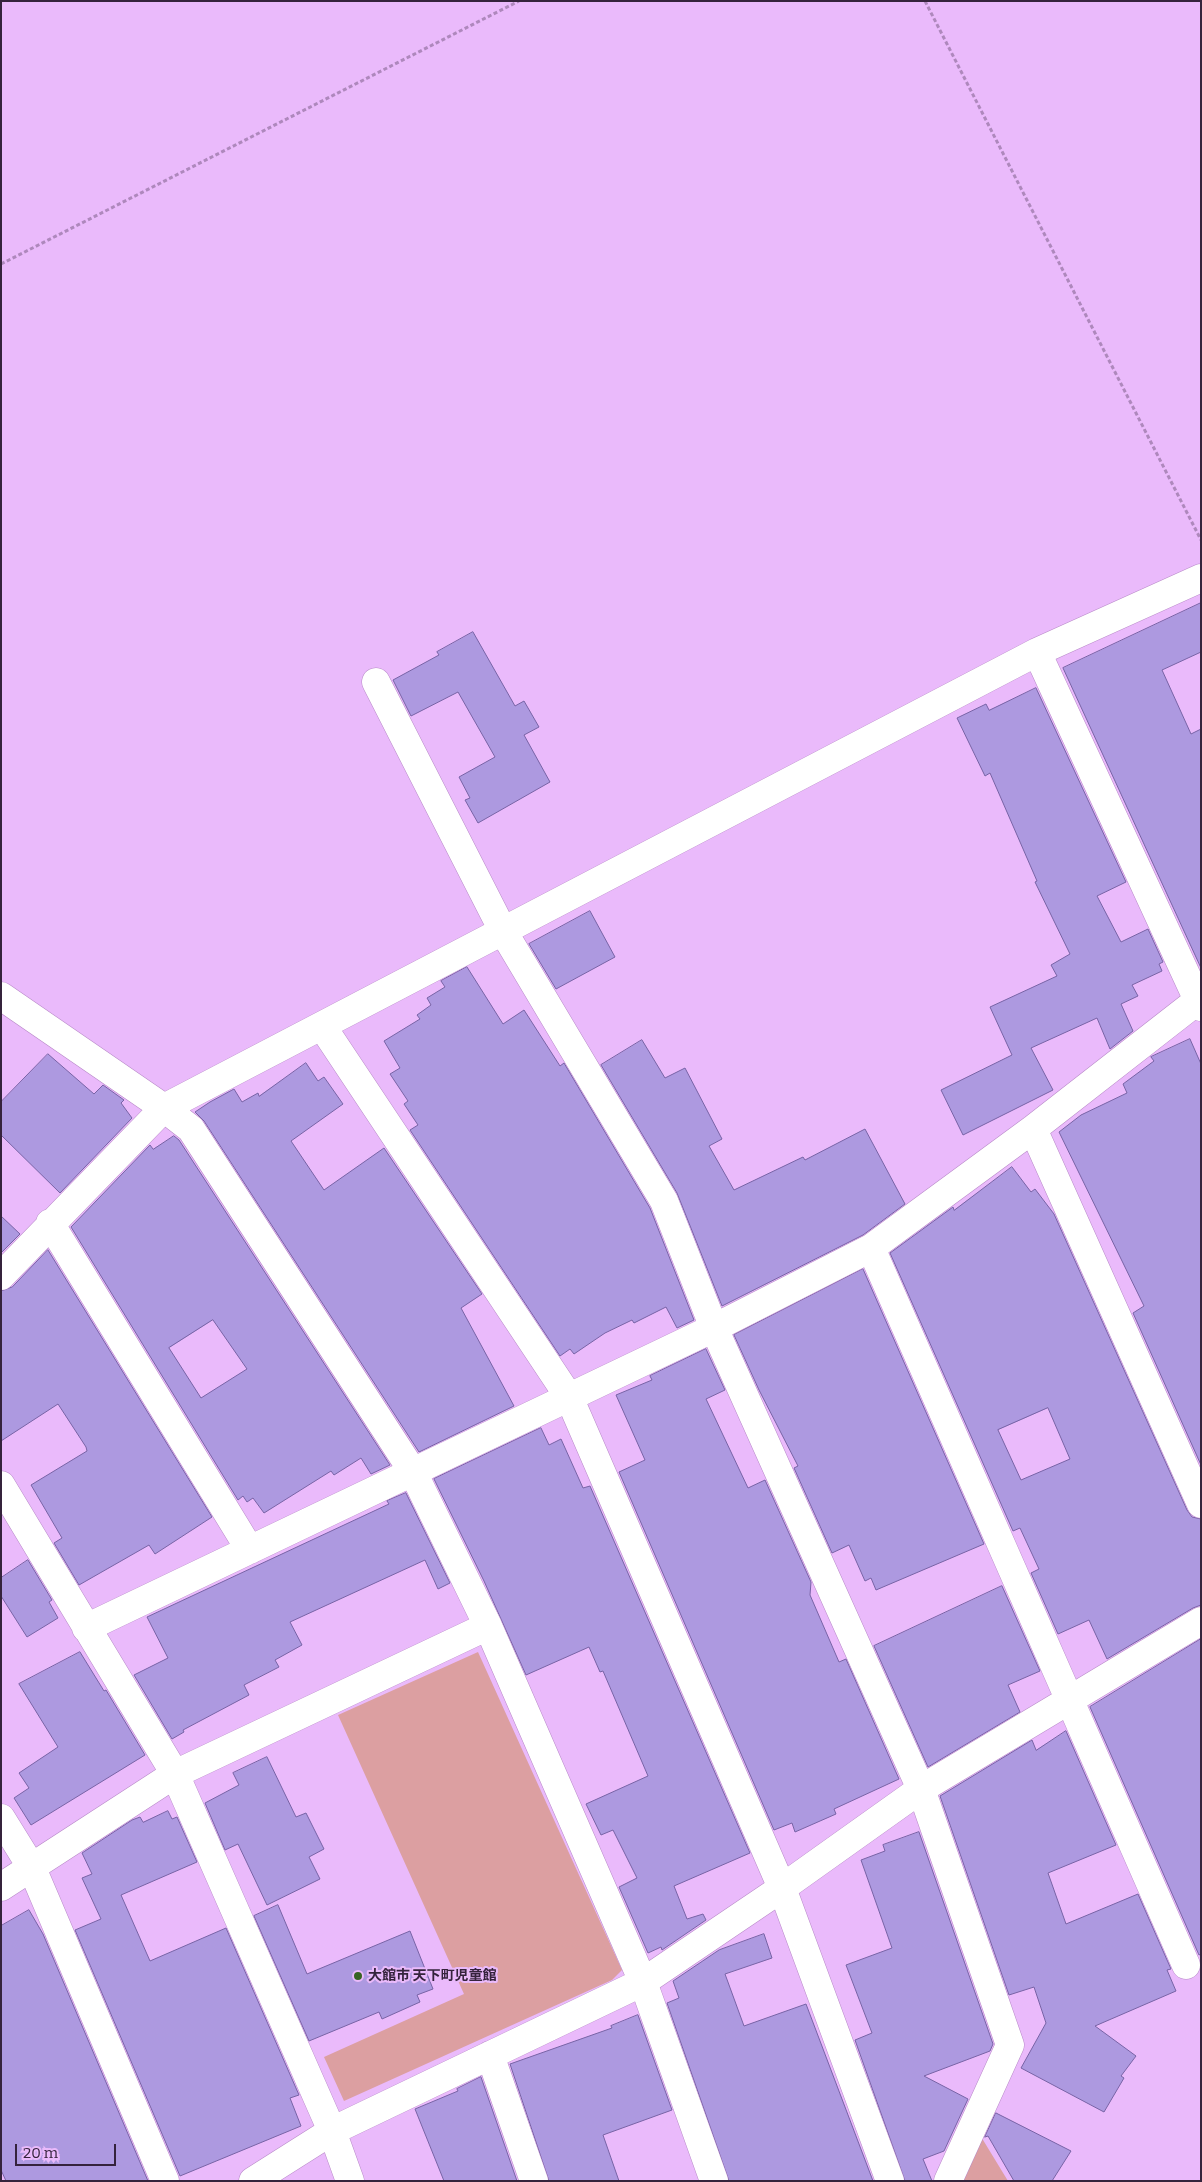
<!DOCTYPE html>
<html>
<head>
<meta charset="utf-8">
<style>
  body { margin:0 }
  #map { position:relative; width:1202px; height:2182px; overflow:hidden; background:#eabafb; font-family:Bitter,serif }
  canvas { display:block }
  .frame { position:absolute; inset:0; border:2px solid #35233c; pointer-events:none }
  .scale { position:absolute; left:15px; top:2144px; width:101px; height:22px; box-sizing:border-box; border:2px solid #35233c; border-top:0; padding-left:6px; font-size:15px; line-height:18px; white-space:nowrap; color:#35233c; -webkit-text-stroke:4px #eabafb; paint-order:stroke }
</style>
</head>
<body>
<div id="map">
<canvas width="1202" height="2182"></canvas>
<div class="frame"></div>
<div class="scale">20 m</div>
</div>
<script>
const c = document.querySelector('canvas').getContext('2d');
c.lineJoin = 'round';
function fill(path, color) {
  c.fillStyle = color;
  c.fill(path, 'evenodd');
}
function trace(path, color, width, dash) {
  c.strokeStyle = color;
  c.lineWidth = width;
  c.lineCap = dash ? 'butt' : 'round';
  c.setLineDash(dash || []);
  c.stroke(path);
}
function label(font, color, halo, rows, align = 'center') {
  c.font = font + ' Bitter,"Noto Sans JP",serif';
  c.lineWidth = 4;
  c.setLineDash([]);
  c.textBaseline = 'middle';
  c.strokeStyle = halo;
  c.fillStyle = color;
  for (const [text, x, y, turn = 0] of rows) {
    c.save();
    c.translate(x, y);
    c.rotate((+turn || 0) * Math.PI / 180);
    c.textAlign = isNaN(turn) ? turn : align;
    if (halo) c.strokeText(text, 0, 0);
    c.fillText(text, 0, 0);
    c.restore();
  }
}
fill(new Path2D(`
  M 478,1652 L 622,1970 L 612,1980 L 344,2101 L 324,2057 L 464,1994 L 338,1715 Z
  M 980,2135 L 1008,2181 L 957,2181 Z`), '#dc9fa1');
const building = new Path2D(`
  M 1201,603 L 1201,652 L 1162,670 L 1191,734 L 1201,729 L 1201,968 L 1063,668 Z
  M 473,632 L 515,706 L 524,701 L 539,727 L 524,735 L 550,782 L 478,823 L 465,800 L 470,798 L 459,777 L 495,757 L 458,692 L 411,716 L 393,680 L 439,655 L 437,652 Z
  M 1036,688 L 1126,882 L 1097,896 L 1121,942 L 1148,929 L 1163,962 L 1159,964 L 1162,971 L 1132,985 L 1138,996 L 1121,1004 L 1133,1031 L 1110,1049 L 1097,1018 L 1031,1048 L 1053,1090 L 963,1135 L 941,1090 L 1012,1055 L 990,1007 L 1057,976 L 1051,965 L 1070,954 L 1035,882 L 1037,881 L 990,773 L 985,776 L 957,718 L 986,704 L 989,710 Z
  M 590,911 L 615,957 L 556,989 L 529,944 Z
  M 467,967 L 503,1024 L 524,1010 L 560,1066 L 564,1063 L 650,1208 L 694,1320 L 677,1328 L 666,1307 L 634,1323 L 632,1320 L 605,1333 L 574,1354 L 570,1349 L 560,1356 L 410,1130 L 418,1125 L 404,1104 L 408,1101 L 390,1074 L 400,1068 L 384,1041 L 420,1019 L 417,1015 L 431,1005 L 427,998 L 445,987 L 441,981 Z
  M 1190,1039 L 1201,1064 L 1201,1465 L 1133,1313 L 1144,1306 L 1059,1132 L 1081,1115 L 1127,1093 L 1123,1084 L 1154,1061 L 1151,1057 Z
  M 642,1040 L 665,1078 L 685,1068 L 722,1139 L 709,1146 L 734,1190 L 803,1157 L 805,1160 L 865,1129 L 905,1204 L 863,1235 L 722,1306 L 677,1193 L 601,1065 Z
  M 48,1054 L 94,1094 L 103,1085 L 124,1100 L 121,1103 L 132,1118 L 60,1193 L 1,1135 L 1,1102 Z
  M 306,1063 L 318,1081 L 324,1077 L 343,1104 L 291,1141 L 324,1190 L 384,1148 L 482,1294 L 461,1308 L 514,1406 L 419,1452 L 204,1121 L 195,1112 L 210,1102 L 234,1089 L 242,1102 L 258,1093 L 259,1096 Z
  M 174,1136 L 179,1140 L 390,1465 L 371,1474 L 361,1458 L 334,1475 L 331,1471 L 264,1513 L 253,1498 L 247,1502 L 243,1496 L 238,1500 L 71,1227 L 150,1145 L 153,1149 ZM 213,1320 L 247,1369 L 201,1398 L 169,1348 Z
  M 1012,1167 L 1031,1192 L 1035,1189 L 1054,1214 L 1187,1510 L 1192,1517 L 1201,1519 L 1201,1605 L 1193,1608 L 1107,1659 L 1089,1620 L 1058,1634 L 1031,1573 L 1039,1569 L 1020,1528 L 1013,1531 L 890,1253 L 953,1207 L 954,1210 ZM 1048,1408 L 1070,1459 L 1021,1480 L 998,1430 Z
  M 1,1216 L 20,1234 L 1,1253 Z
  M 48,1250 L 212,1517 L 155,1554 L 149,1545 L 79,1585 L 54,1543 L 62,1538 L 31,1485 L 87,1451 L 86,1447 L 58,1404 L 1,1441 L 1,1291 L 12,1287 Z
  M 863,1269 L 984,1544 L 876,1590 L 871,1578 L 865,1581 L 849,1545 L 832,1553 L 794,1468 L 798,1466 L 759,1390 L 734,1335 Z
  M 706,1349 L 725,1390 L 706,1399 L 748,1488 L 765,1480 L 811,1582 L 810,1595 L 839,1662 L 846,1659 L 899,1779 L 834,1809 L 836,1814 L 795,1832 L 792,1823 L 774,1830 L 619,1472 L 645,1460 L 616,1395 L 652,1380 L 650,1376 Z
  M 541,1428 L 549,1445 L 561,1439 L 583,1488 L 590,1486 L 750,1853 L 674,1886 L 687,1919 L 703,1914 L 706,1920 L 662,1950 L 661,1947 L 648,1953 L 619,1887 L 637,1878 L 613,1830 L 601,1835 L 586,1804 L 648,1776 L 603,1671 L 600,1672 L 589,1647 L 526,1675 L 484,1581 L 434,1479 Z
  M 406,1493 L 450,1583 L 438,1589 L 425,1560 L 290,1622 L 302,1645 L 275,1660 L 279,1667 L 244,1685 L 249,1695 L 183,1730 L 184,1732 L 172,1739 L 134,1675 L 168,1658 L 147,1617 L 389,1504 L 387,1501 Z
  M 28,1560 L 52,1600 L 49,1602 L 58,1618 L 27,1637 L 1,1596 L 1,1578 Z
  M 1002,1586 L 1040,1671 L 1008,1685 L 1020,1712 L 928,1767 L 874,1646 Z
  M 1201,1639 L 1201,1954 L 1199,1955 L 1090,1707 Z
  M 80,1652 L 104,1691 L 106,1690 L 145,1755 L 31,1825 L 14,1798 L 29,1788 L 19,1773 L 58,1747 L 19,1684 Z
  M 1066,1731 L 1116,1845 L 1048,1873 L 1066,1924 L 1138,1894 L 1171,1969 L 1167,1970 L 1176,1991 L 1095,2026 L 1136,2056 L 1121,2076 L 1124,2078 L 1104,2112 L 1021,2068 L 1046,2023 L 1034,1987 L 1009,1995 L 940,1796 L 1032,1740 L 1036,1750 Z
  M 267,1757 L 296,1817 L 306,1813 L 324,1849 L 309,1857 L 320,1879 L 267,1905 L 238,1844 L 225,1850 L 205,1803 L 239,1785 L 233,1773 Z
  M 168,1811 L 172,1819 L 177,1817 L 197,1862 L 121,1895 L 150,1961 L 226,1928 L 299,2095 L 290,2098 L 301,2126 L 180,2176 L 75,1930 L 101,1919 L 82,1878 L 92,1874 L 82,1853 L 132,1820 L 140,1817 L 143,1822 Z
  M 919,1832 L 993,2044 L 990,2051 L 924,2076 L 968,2099 L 944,2151 L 923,2159 L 932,2181 L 905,2181 L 855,2040 L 872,2033 L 846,1965 L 892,1948 L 861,1860 L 885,1851 L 883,1845 Z
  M 278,1905 L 307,1974 L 410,1931 L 433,1989 L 417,1995 L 420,2002 L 382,2019 L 379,2012 L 309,2041 L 254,1916 Z
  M 29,1910 L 43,1934 L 148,2181 L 6,2181 L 1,2170 L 1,1926 Z
  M 764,1934 L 772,1958 L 725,1974 L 744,2026 L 806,2004 L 873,2181 L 729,2181 L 667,2003 L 679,1998 L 673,1981 L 719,1950 Z
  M 638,2015 L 672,2110 L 603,2135 L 619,2181 L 549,2181 L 510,2064 L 612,2028 L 611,2026 Z
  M 481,2077 L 517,2181 L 444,2181 L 415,2109 L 458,2091 L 457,2089 Z
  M 996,2113 L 1071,2151 L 1052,2181 L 1014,2181 L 988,2136 L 985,2137 Z`);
fill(building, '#ad99e0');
trace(building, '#7763a5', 1);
const street = new Path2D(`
  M 1037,652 L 1201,1007
  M 376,682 L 503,931 L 664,1201 L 714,1328 L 921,1789 L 1010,2045 L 948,2181
  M 1,996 L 164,1108 L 191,1129 L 413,1472 L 488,1626 L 643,1982 L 714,2181
  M 322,1026 L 569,1397 L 782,1888 L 890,2181
  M 1033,1129 L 1201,1504
  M 50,1223 L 250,1550
  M 871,1248 L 1186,1965
  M 1,1276 L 164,1108 L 1037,652 L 1201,578
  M 1,1485 L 175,1774 L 332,2131 L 350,2181
  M 86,1628 L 714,1328 L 871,1248 L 1033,1129 L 1201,998
  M 1,1818 L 32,1868 L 165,2181
  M 1,1887 L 175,1774 L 488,1626
  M 490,2055 L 534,2181
  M 253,2181 L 332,2131 L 643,1982 L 782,1888 L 921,1789 L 1201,1621`);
trace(street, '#b88ac8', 29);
trace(new Path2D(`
  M 925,1 L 1201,540
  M 1,264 L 519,1`), '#ae88bc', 3, [4, 2.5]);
trace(street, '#fff', 28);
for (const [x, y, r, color] of [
  [358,1976,5,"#386423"]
]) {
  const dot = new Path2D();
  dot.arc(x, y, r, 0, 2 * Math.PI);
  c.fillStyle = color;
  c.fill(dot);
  trace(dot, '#eabafb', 2);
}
label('bold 14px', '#35233c', '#eabafb', [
  ["大館市 天下町児童館",368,1976]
], 'left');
</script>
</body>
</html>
